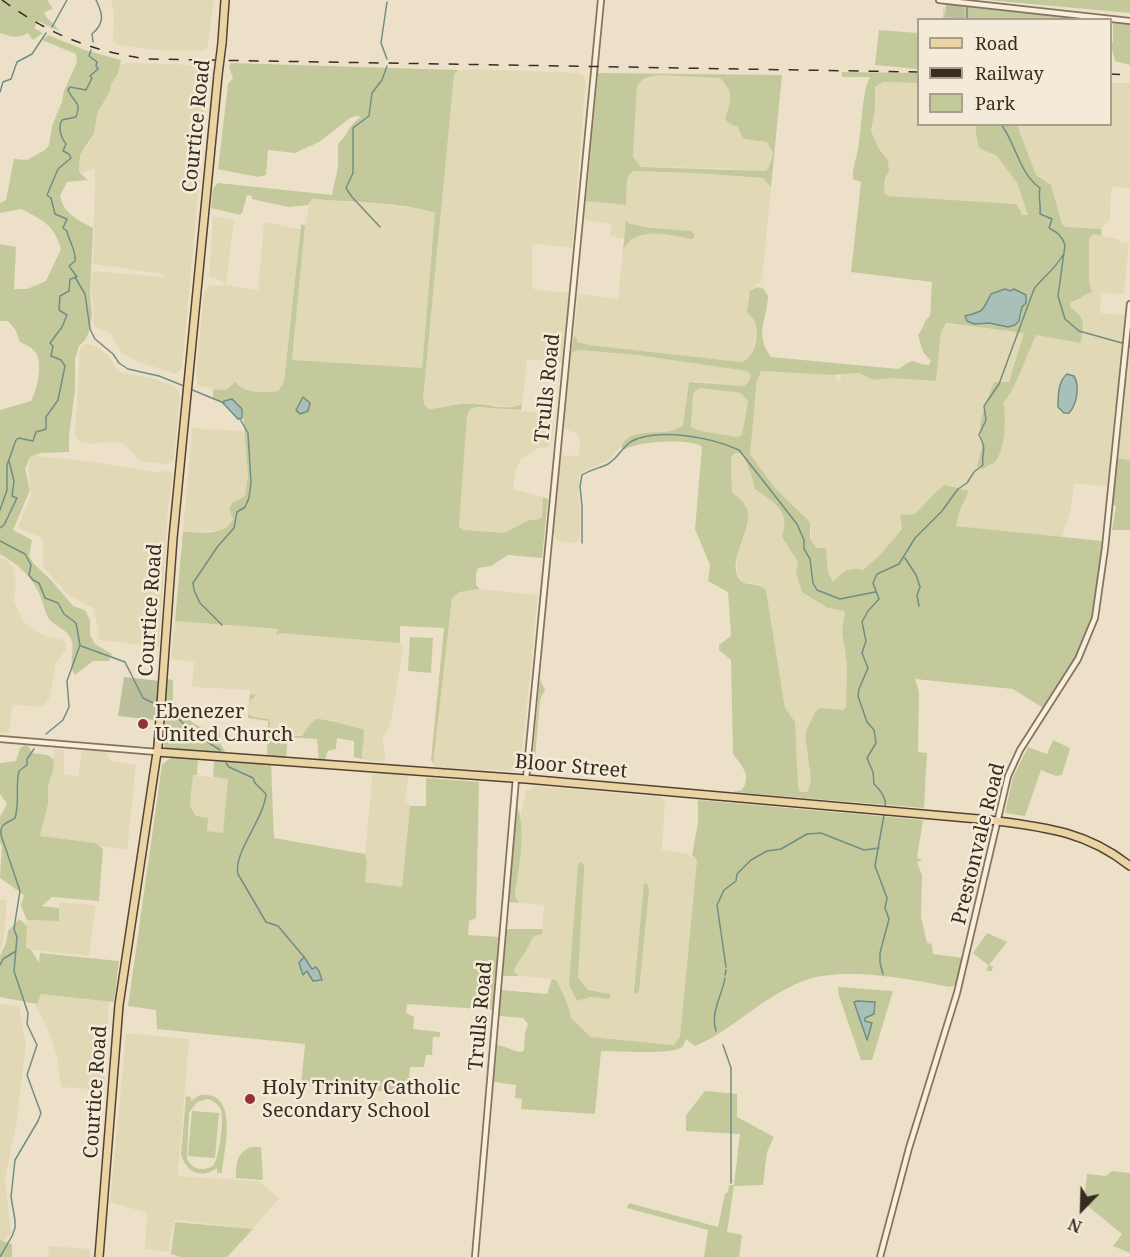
<!DOCTYPE html>
<html>
<head>
<meta charset="utf-8">
<style>
  body { margin:0 }
  #map { position:relative; width:1130px; height:1257px; overflow:hidden; background:#ece1c8; font-family:"Noto Serif",serif }
  canvas { display:block }
  .legend { position:absolute; left:917px; top:18px; width:195px; height:108px; box-sizing:border-box; background:#f3ebd7; border:2px solid #a89f8e; margin:0; padding:8px 10px; list-style:none; font-size:18px; color:#382c21 }
  .legend li { display:flex; align-items:center; gap:12px; height:30px }
  .legend b { width:30px; border:2px solid #a89f8e }
  .north { position:absolute; left:1052px; top:1179px; width:60px; height:60px; -webkit-text-stroke:4px #f3ebd7; paint-order:stroke; rotate:203deg; font-size:16px; font-weight:700; line-height:24px; text-align:center; color:#382c21 }
  .north::after { content:''; display:block; margin:auto; width:21px; height:27px; background:#382c21; clip-path:polygon(50% 0,100% 100%,50% 72%,0 100%) }
</style>
</head>
<body>
<div id="map">
<canvas width="1130" height="1257"></canvas>
<ul class="legend">
<li><b style="height:8px;background:#ebd4a3"></b>Road</li>
<li><b style="height:8px;background:#382c21"></b>Railway</li>
<li><b style="height:16px;background:#c4c99c"></b>Park</li>
</ul>
<div class="north">N</div>
</div>
<script>
const c = document.querySelector('canvas').getContext('2d');
c.lineJoin = 'round';
function fill(path, color) {
  c.fillStyle = color;
  c.fill(path, 'evenodd');
}
function trace(path, color, width, dash) {
  c.strokeStyle = color;
  c.lineWidth = width;
  c.lineCap = dash ? 'butt' : 'round';
  c.setLineDash(dash || []);
  c.stroke(path);
}
function label(font, color, halo, rows, align = 'center') {
  c.font = font + ' "Noto Serif",serif';
  c.lineWidth = 5;
  c.setLineDash([]);
  c.textBaseline = 'middle';
  c.strokeStyle = halo;
  c.fillStyle = color;
  for (const [text, x, y, turn = 0] of rows) {
    c.save();
    c.translate(x, y);
    c.rotate((+turn || 0) * Math.PI / 180);
    c.textAlign = isNaN(turn) ? turn : align;
    if (halo) c.strokeText(text, 0, 0);
    c.fillText(text, 0, 0);
    c.restore();
  }
}
fill(new Path2D(`
  M 111,0 L 214,0 L 208,45 L 205,50 L 202,51 L 156,50 L 119,45 L 113,41 L 114,14 Z
  M 126,63 L 200,65 L 206,70 L 203,143 L 182,367 L 176,374 L 138,362 L 122,353 L 110,333 L 95,327 L 93,321 L 94,310 L 91,294 L 92,271 L 163,277 L 163,274 L 93,264 L 95,172 L 94,168 L 83,174 L 79,172 L 80,155 L 89,143 L 97,114 L 110,91 L 111,84 L 118,74 L 120,64 Z
  M 477,69 L 580,73 L 586,79 L 572,248 L 536,244 L 532,247 L 532,286 L 535,290 L 569,293 L 562,363 L 527,359 L 522,404 L 516,408 L 477,403 L 456,404 L 430,409 L 425,406 L 423,399 L 454,75 L 458,70 Z
  M 657,75 L 720,78 L 728,86 L 732,96 L 730,124 L 738,127 L 743,139 L 767,142 L 773,153 L 769,167 L 766,171 L 759,172 L 722,168 L 641,167 L 633,157 L 637,86 L 643,79 Z
  M 883,82 L 918,83 L 918,124 L 975,125 L 978,146 L 982,150 L 996,155 L 1017,183 L 1028,215 L 1022,215 L 1017,204 L 888,196 L 884,193 L 884,187 L 889,172 L 888,160 L 879,149 L 871,131 L 875,110 L 875,87 Z
  M 1111,83 L 1130,83 L 1130,188 L 1113,187 L 1111,192 L 1110,220 L 1101,229 L 1066,227 L 1062,224 L 1051,185 L 1036,175 L 1017,125 L 1110,124 Z
  M 634,171 L 695,173 L 763,178 L 771,187 L 762,281 L 750,290 L 757,331 L 752,356 L 747,361 L 741,362 L 589,345 L 582,344 L 576,340 L 574,335 L 578,294 L 618,299 L 623,250 L 627,243 L 636,237 L 646,234 L 691,231 L 644,227 L 628,223 L 626,220 L 624,239 L 610,236 L 611,224 L 584,220 L 586,201 L 626,205 L 627,180 L 630,172 Z
  M 311,199 L 380,204 L 426,210 L 435,213 L 422,369 L 292,360 L 304,229 Z
  M 213,216 L 234,220 L 226,285 L 258,290 L 264,222 L 300,229 L 284,382 L 278,391 L 254,392 L 231,384 L 226,390 L 201,387 L 197,383 L 196,373 L 204,292 L 209,286 L 225,285 L 224,282 L 209,277 Z
  M 1094,234 L 1118,239 L 1120,242 L 1129,244 L 1124,294 L 1101,293 L 1100,313 L 1126,315 L 1109,486 L 1074,484 L 1070,513 L 1062,537 L 956,526 L 960,510 L 969,491 L 936,492 L 880,555 L 863,570 L 833,582 L 828,572 L 826,548 L 816,548 L 812,544 L 810,522 L 775,488 L 750,454 L 753,416 L 759,374 L 761,371 L 834,375 L 840,382 L 842,370 L 934,379 L 940,323 L 1036,334 L 1080,313 L 1070,307 L 1071,302 L 1075,302 L 1083,294 L 1089,283 L 1089,238 Z
  M 88,344 L 95,346 L 108,355 L 117,369 L 122,373 L 149,377 L 174,386 L 178,390 L 180,397 L 174,458 L 172,462 L 168,464 L 143,462 L 137,458 L 123,443 L 114,442 L 93,444 L 81,442 L 77,439 L 75,432 L 80,348 L 83,345 Z
  M 579,350 L 637,355 L 748,371 L 751,376 L 749,381 L 744,386 L 693,381 L 683,425 L 679,429 L 622,444 L 611,459 L 581,473 L 579,477 L 580,536 L 578,541 L 574,543 L 557,541 L 553,531 L 561,455 L 579,456 L 580,438 L 578,434 L 565,429 L 563,424 L 571,356 L 573,352 Z
  M 1128,350 L 1130,351 L 1130,460 L 1117,458 Z
  M 699,388 L 741,393 L 746,397 L 748,400 L 742,435 L 737,437 L 701,431 L 691,427 L 693,395 L 695,391 Z
  M 476,407 L 546,413 L 552,417 L 554,425 L 552,440 L 548,447 L 538,448 L 520,460 L 516,470 L 513,489 L 543,497 L 542,516 L 540,519 L 529,520 L 504,533 L 464,530 L 459,528 L 467,416 L 470,409 Z
  M 192,428 L 242,431 L 246,436 L 248,475 L 245,496 L 232,503 L 229,509 L 233,519 L 226,529 L 218,531 L 183,532 Z
  M 735,453 L 741,453 L 752,477 L 755,489 L 779,507 L 784,515 L 785,529 L 782,537 L 798,562 L 796,573 L 828,608 L 845,611 L 842,633 L 847,664 L 846,707 L 843,710 L 815,712 L 805,734 L 811,780 L 809,792 L 800,792 L 798,787 L 766,590 L 759,584 L 744,583 L 739,579 L 737,572 L 737,556 L 745,534 L 746,505 L 732,492 L 731,457 Z
  M 37,456 L 86,461 L 156,472 L 168,471 L 173,474 L 168,509 L 159,647 L 100,640 L 97,635 L 99,631 L 93,608 L 68,595 L 45,569 L 43,563 L 43,538 L 21,530 L 18,526 L 31,496 L 28,468 L 30,457 Z
  M 0,557 L 6,559 L 13,568 L 16,581 L 14,601 L 23,621 L 37,632 L 51,638 L 64,640 L 66,644 L 66,650 L 56,663 L 49,699 L 43,707 L 13,705 L 9,733 L 0,733 Z
  M 480,589 L 538,595 L 521,762 L 515,771 L 435,768 L 433,764 L 452,598 L 460,592 Z
  M 175,621 L 278,629 L 277,636 L 280,633 L 400,643 L 403,650 L 390,726 L 382,740 L 386,757 L 382,762 L 362,759 L 361,748 L 364,741 L 363,729 L 337,724 L 331,720 L 311,723 L 303,736 L 278,734 L 271,730 L 269,719 L 253,717 L 249,714 L 250,701 L 255,695 L 250,694 L 250,690 L 192,687 L 194,662 L 171,659 Z
  M 54,749 L 64,750 L 64,774 L 78,777 L 82,750 L 105,751 L 111,761 L 136,765 L 127,850 L 100,846 L 96,843 L 40,836 L 48,804 L 48,785 L 53,772 Z
  M 373,771 L 409,774 L 405,801 L 408,802 L 410,806 L 402,887 L 365,882 L 367,862 L 365,854 Z
  M 193,775 L 228,779 L 223,833 L 206,831 L 190,805 Z
  M 536,786 L 661,797 L 665,803 L 662,850 L 686,853 L 697,860 L 680,1036 L 674,1045 L 591,1037 L 570,1018 L 568,1005 L 557,981 L 552,979 L 519,976 L 515,973 L 514,969 L 526,951 L 533,937 L 542,934 L 543,932 L 542,929 L 544,905 L 519,903 L 515,896 L 521,840 L 520,817 L 526,792 ZM 648,885 L 639,992 L 636,993 Z
  M 0,899 L 7,900 L 4,937 L 0,952 Z
  M 59,902 L 96,905 L 89,956 L 31,950 L 26,947 L 27,920 L 59,921 Z
  M 42,994 L 109,1001 L 104,1090 L 61,1087 L 57,1057 L 48,1029 L 36,1007 L 36,1000 Z
  M 0,1004 L 19,1006 L 26,1044 L 17,1121 L 5,1180 L 11,1233 L 0,1245 Z
  M 126,1033 L 189,1039 L 178,1176 L 258,1181 L 279,1198 L 253,1229 L 174,1220 L 169,1252 L 145,1249 L 147,1213 L 110,1202 Z
  M 49,1246 L 90,1249 L 90,1257 L 48,1257 Z`), '#e1d9b6');
fill(new Path2D(`
  M 0,0 L 47,0 L 53,9 L 44,12 C 47,21 55,23 59,31 L 38,21 L 34,28 L 43,33 L 33,40 L 28,33 C 17,39 12,37 0,33 Z
  M 987,0 L 1130,0 L 1130,13 Z
  M 944,4 L 945,17 L 964,19 L 964,6 L 1073,18 L 1072,20 L 943,20 Z
  M 1113,22 L 1130,24 L 1130,65 L 1115,61 L 1111,45 L 1113,42 Z
  M 879,30 L 918,33 L 918,69 L 875,65 Z
  M 48,35 L 85,50 L 121,60 L 118,74 L 111,84 L 110,91 L 97,114 L 94,133 L 80,155 L 79,172 L 88,180 L 67,182 L 60,196 C 64,214 78,220 93,228 L 90,295 L 92,315 L 89,332 L 85,340 L 79,346 L 75,359 L 75,390 L 69,436 L 69,452 L 41,453 L 30,457 L 25,469 L 30,490 L 13,530 L 32,540 L 29,556 L 34,564 L 51,580 L 73,606 L 85,610 L 90,620 L 90,635 L 95,644 L 112,654 L 109,661 L 93,661 L 75,675 C 67,663 76,651 71,639 C 67,629 56,627 50,620 C 45,614 44,605 41,598 C 34,578 18,564 0,554 L 0,410 L 31,401 C 37,390 43,364 36,353 C 32,347 26,345 20,342 L 15,329 L 8,321 L 0,321 L 0,244 L 16,247 L 14,289 L 27,289 L 46,281 L 61,249 C 53,223 44,222 22,209 L 0,213 L 0,203 L 6,200 L 14,159 L 27,160 L 45,150 L 49,145 L 52,126 L 62,102 L 64,91 L 77,62 L 76,54 L 42,40 Z
  M 231,63 L 458,70 L 454,75 L 423,399 L 425,406 L 430,409 C 447,407 462,402 479,404 C 492,405 510,411 522,404 L 521,410 L 476,407 L 470,409 L 467,416 L 459,527 L 464,530 L 504,533 L 529,520 L 540,519 L 542,516 L 543,497 L 548,499 L 542,558 L 508,555 L 491,566 L 478,568 L 476,574 L 476,585 L 480,589 L 460,592 L 452,598 L 433,764 L 431,760 L 444,628 L 400,626 L 400,643 L 280,633 L 276,636 L 278,629 L 175,621 L 183,532 C 201,532 224,537 233,519 L 229,509 L 232,503 L 245,496 L 248,475 L 243,415 L 224,401 L 223,403 L 213,399 L 213,389 L 226,390 L 235,382 C 246,394 263,393 278,391 L 284,382 L 301,224 L 305,226 L 292,360 L 422,368 L 435,213 C 402,202 348,202 312,199 L 308,205 L 288,207 L 252,199 L 252,196 L 247,195 L 242,213 L 240,215 L 211,208 L 213,188 L 218,183 L 332,195 L 338,167 L 338,144 C 349,134 348,125 361,117 L 356,116 L 350,118 L 319,142 L 295,153 L 268,150 L 266,175 L 258,177 L 218,169 L 228,84 L 233,78 L 229,67 Z
  M 842,72 L 918,73 L 918,83 L 883,82 L 875,87 L 875,110 L 871,131 L 879,149 L 888,160 L 889,172 L 885,179 L 884,193 L 888,196 L 1017,204 L 1022,215 L 1028,215 L 1017,183 L 996,155 L 982,150 L 978,146 L 975,125 L 1017,125 L 1036,175 L 1051,185 L 1062,224 L 1066,227 L 1101,229 L 1102,236 L 1094,234 L 1089,238 L 1089,282 L 1092,292 C 1084,294 1078,301 1071,302 L 1070,307 C 1087,318 1083,324 1081,343 L 1036,335 C 1027,354 1016,389 1003,403 C 1007,416 1005,451 995,462 C 993,464 986,466 983,469 L 977,466 L 983,444 L 980,430 L 981,418 L 994,382 L 1009,382 L 1024,333 L 946,323 L 941,332 L 936,381 L 891,378 L 874,380 L 859,373 L 831,375 L 761,371 L 757,381 L 750,454 L 775,488 L 810,522 L 810,538 L 816,548 L 826,548 L 828,572 L 833,582 C 843,572 849,566 863,570 L 880,555 L 902,529 L 900,515 L 915,514 L 936,492 L 945,485 L 969,491 L 960,510 L 956,526 L 1103,541 C 1099,578 1097,616 1080,649 C 1070,670 1056,689 1043,708 L 1013,689 L 915,679 L 919,692 L 918,752 L 927,753 L 924,808 L 733,792 L 742,790 C 752,776 742,766 733,754 L 731,660 L 719,650 L 719,645 L 731,636 L 728,592 L 708,581 L 710,565 L 695,529 L 702,447 C 693,438 636,441 624,450 L 621,447 C 631,423 667,440 683,425 L 689,382 L 744,386 L 749,381 L 751,376 L 747,371 L 637,355 L 579,350 L 573,352 L 571,356 L 574,335 L 578,342 L 589,345 L 741,362 C 756,359 760,333 754,320 C 753,319 748,313 747,312 L 750,290 L 758,287 L 764,289 L 768,296 C 767,320 754,334 771,357 L 898,369 C 920,355 907,363 929,365 L 931,361 L 923,352 L 918,335 C 924,329 923,321 930,316 L 932,282 L 851,272 L 861,182 L 853,179 C 852,166 858,155 859,142 C 862,124 862,92 870,77 L 842,77 ZM 1010,291 L 1022,307 C 1023,332 1008,326 991,324 C 982,323 975,323 967,321 L 967,318 L 984,309 L 991,294 ZM 700,388 L 741,393 L 748,401 L 742,435 L 737,437 L 701,431 L 691,427 L 693,395 L 695,391 ZM 735,453 L 742,453 L 752,477 L 755,489 C 774,503 791,510 782,537 L 798,562 L 796,573 L 802,592 L 828,608 L 845,611 L 842,632 L 847,664 L 846,707 L 843,710 L 820,708 L 815,712 L 805,734 L 811,780 L 808,792 L 800,792 L 798,787 L 795,722 L 785,708 L 766,590 C 756,581 748,587 741,581 C 723,562 758,526 745,505 C 742,500 736,496 732,492 L 731,457 Z
  M 598,73 L 782,75 L 771,187 L 763,178 L 695,173 L 634,171 L 630,173 L 627,180 L 626,205 L 586,201 ZM 657,75 L 720,78 C 735,94 731,99 725,119 L 730,124 L 738,127 L 743,139 L 767,142 L 773,153 L 769,167 L 766,171 L 641,167 L 633,157 L 637,86 L 643,79 Z
  M 626,219 L 628,223 L 644,227 L 691,231 L 694,234 L 694,238 L 691,239 C 668,235 637,225 623,250 Z
  M 1117,458 L 1130,460 L 1130,530 L 1112,530 L 1116,506 L 1112,505 Z
  M 410,637 L 433,638 L 431,673 L 408,671 Z
  M 167,679 L 173,680 L 173,701 C 187,719 196,730 220,731 L 220,743 L 227,755 L 165,748 L 162,737 Z
  M 540,680 L 545,690 L 540,700 L 534,771 L 531,773 Z
  M 250,694 L 256,695 L 250,701 L 249,714 L 253,717 L 269,719 L 271,730 L 290,736 L 302,736 L 311,723 L 316,719 C 332,720 347,726 363,729 C 366,738 361,749 362,759 L 354,757 L 354,741 L 337,738 L 336,749 L 328,751 L 324,762 L 319,761 L 317,739 L 288,737 L 286,759 L 267,758 L 268,721 L 248,718 Z
  M 1053,740 L 1070,748 L 1062,775 L 1056,776 L 1041,770 L 1025,816 L 1005,813 L 1013,777 L 1028,747 L 1047,754 Z
  M 25,745 L 29,747 L 32,753 L 48,755 L 54,760 L 53,772 L 48,785 L 48,804 L 40,836 L 96,843 L 103,849 L 99,901 L 52,897 L 42,906 L 59,908 L 59,921 L 27,920 L 21,906 L 24,895 L 0,878 L 2,846 L 0,843 L 0,817 L 7,804 L 0,794 L 0,763 L 16,761 L 20,748 Z
  M 170,758 L 198,758 L 197,775 L 193,775 L 190,805 L 196,816 L 208,818 L 207,831 L 223,833 L 228,779 L 213,777 L 214,759 L 271,763 L 274,838 L 365,854 L 367,862 L 365,882 L 402,887 L 410,806 L 426,806 L 426,778 L 479,782 L 476,918 L 469,921 L 468,935 L 499,937 L 493,1010 L 407,1004 L 406,1013 L 414,1017 L 413,1029 L 440,1032 L 440,1037 L 433,1037 L 432,1055 L 426,1055 L 424,1067 L 410,1067 L 408,1093 L 301,1085 L 305,1044 L 157,1029 L 156,1010 L 128,1006 L 162,765 Z
  M 698,800 L 923,820 L 917,858 L 922,860 L 917,862 L 922,875 L 921,917 L 927,943 L 932,944 L 933,954 L 963,958 L 957,984 L 950,987 C 911,979 848,967 809,979 C 796,983 784,990 772,997 C 747,1012 723,1035 695,1046 L 686,1039 C 685,1042 684,1045 682,1047 C 673,1055 616,1051 601,1051 L 595,1114 L 521,1109 L 522,1099 L 515,1098 L 516,1085 L 494,1082 L 497,1045 C 506,1046 512,1051 521,1052 L 524,1050 L 525,1033 L 528,1024 L 523,1018 L 499,1016 L 501,990 L 547,994 L 552,979 L 557,981 L 568,1005 L 571,1018 L 591,1037 L 674,1045 L 680,1036 L 697,860 L 692,855 L 698,823 Z
  M 517,805 C 527,830 518,870 515,896 L 519,903 L 509,902 Z
  M 581,862 L 584,865 L 584,871 L 578,978 L 588,990 L 610,994 L 610,999 L 590,997 L 577,1001 L 569,985 L 578,865 Z
  M 644,883 L 648,885 L 649,889 L 639,992 L 636,994 L 634,991 Z
  M 19,919 L 27,926 L 26,947 L 31,950 L 39,963 L 40,953 L 119,961 L 114,1002 L 41,994 L 37,1004 L 0,997 L 0,956 L 6,943 L 8,931 Z
  M 506,929 L 542,929 L 543,932 L 542,934 L 533,937 L 526,951 L 514,969 L 515,973 L 519,976 L 503,976 Z
  M 987,933 L 1007,942 L 989,965 L 993,966 L 992,971 L 987,971 L 988,965 L 973,953 Z
  M 838,987 L 893,991 L 872,1060 L 861,1060 L 839,996 Z
  M 705,1091 L 737,1094 L 737,1117 L 774,1137 L 767,1152 L 763,1185 L 734,1186 L 727,1232 L 742,1235 L 739,1257 L 704,1257 L 708,1230 L 627,1208 L 629,1203 L 718,1227 L 725,1194 L 728,1192 L 729,1185 L 734,1185 L 740,1134 L 686,1131 L 686,1115 Z
  M 200,1095 C 240,1090 224,1150 222,1173 L 217,1173 L 217,1168 C 202,1180 185,1172 181,1154 L 186,1096 L 191,1097 L 191,1101 ZM 208,1099 C 213,1101 217,1103 220,1108 C 225,1117 219,1159 213,1166 C 202,1172 192,1169 187,1159 L 189,1113 L 197,1102 Z
  M 192,1111 L 219,1113 L 215,1158 L 188,1156 Z
  M 250,1147 L 261,1147 L 263,1179 L 261,1180 L 236,1178 C 236,1163 236,1155 250,1147 Z
  M 1112,1171 L 1130,1173 L 1130,1253 L 1113,1246 L 1122,1234 L 1084,1203 L 1087,1174 L 1106,1176 Z
  M 175,1222 L 253,1229 L 227,1257 L 180,1257 L 171,1254 Z
  M 0,1240 L 12,1244 L 12,1257 L 0,1257 Z`), '#c4c99c');
fill(new Path2D(`
  M 946,4 L 964,6 L 964,19 L 945,17 Z
  M 124,677 L 159,681 L 155,720 L 118,716 Z`), '#bbbf9b');
const water = new Path2D(`
  M 1005,289 L 1010,291 L 1014,289 L 1026,295 L 1026,303 L 1022,307 L 1019,321 L 1015,325 L 1008,327 L 989,323 L 974,324 L 967,321 L 965,316 C 984,311 982,312 991,294 Z
  M 1067,374 L 1074,376 C 1080,386 1077,404 1069,413 L 1064,413 L 1058,407 C 1058,396 1058,381 1067,374 Z
  M 303,397 L 310,403 L 308,411 L 300,414 L 296,410 Z
  M 232,399 L 242,409 L 242,418 L 238,419 L 223,403 L 224,401 Z
  M 304,957 L 312,969 L 316,967 L 319,971 L 322,980 L 313,981 L 307,971 L 303,975 L 299,963 Z
  M 857,1001 L 875,1002 L 874,1014 L 865,1018 L 865,1021 L 872,1023 L 867,1040 L 854,1002 Z`);
fill(water, '#a9c0b9');
trace(water, '#708e86', 1.5);
trace(new Path2D(`
  M 967,0 L 967,1
  M 967,20 L 967,6
  M 52,27 L 67,0
  M 93,42 L 92,34 C 105,23 103,14 96,0
  M 91,50 L 89,56 L 97,62 L 96,66 L 98,69 L 90,76 L 92,78 L 86,90 L 70,87 L 68,90 C 74,104 82,101 76,117 L 62,120 C 57,129 61,137 66,144 L 63,151 L 69,154 L 71,158 L 58,169 L 47,195 L 51,198 L 55,214 L 67,219 L 63,228 L 67,231 C 69,242 76,249 75,261 L 69,266 L 77,277 L 75,277 L 85,294 L 90,329 L 95,339 L 113,354 L 119,363 L 128,369 L 159,376 L 184,386
  M 387,59 L 381,43 L 387,2
  M 0,92 L 3,82 L 11,79 L 17,62 L 32,54 L 46,33
  M 1001,124 C 1016,144 1019,173 1040,188 C 1038,197 1041,204 1040,214 L 1052,219 L 1049,228 C 1057,232 1062,236 1065,245 L 1058,296 L 1065,319 L 1079,331 L 1122,343
  M 380,227 L 352,197 L 346,188 L 353,173 L 353,128 L 369,116 L 372,93 L 382,80 L 387,66
  M 1128,346 L 1130,347
  M 190,389 L 224,403
  M 0,510 L 7,490 L 7,465 L 16,440 L 19,438 L 33,441 L 36,432 L 46,429 L 46,417 L 58,400 L 65,366 L 61,360 L 51,356 L 53,346 L 50,343 L 62,327 L 67,315 L 59,310 L 60,296 L 69,291 L 70,279 L 74,278
  M 0,528 L 4,525 L 17,498 L 12,496 L 14,481 L 9,461
  M 0,541 L 25,554 L 31,565 L 29,575 L 33,580 L 39,583 L 45,598 L 58,603 L 64,614 L 76,623 L 80,645 L 67,681 L 69,707 L 63,720 L 46,734
  M 582,543 L 582,506 L 580,486 L 582,475 C 590,470 600,468 608,464 C 618,458 623,446 632,441 C 659,427 713,438 739,450 L 797,524 L 804,540 L 804,549 L 810,559 L 813,583 L 817,590 L 840,599 L 875,592
  M 905,558 L 916,575 L 920,587 L 917,595 L 919,606
  M 222,625 L 200,603 L 194,590 L 193,583 L 218,546 L 234,528 L 237,512 L 245,507 L 249,498 L 251,482 L 248,433 L 240,419
  M 81,646 L 125,662 L 143,698 L 153,703
  M 170,709 L 188,729 L 220,750
  M 226,763 L 229,767 L 253,778 L 255,783 L 266,794 C 264,819 233,853 238,874 L 266,922 L 278,926 L 304,957
  M 885,809 C 887,798 881,791 874,784 L 873,772 L 867,758 L 876,743 L 874,730 L 867,722 L 858,696 L 859,689 L 868,668 L 862,653 L 866,641 L 862,622 L 868,611 L 879,599 L 873,583 L 877,574 L 899,564 L 915,538 L 942,511 L 958,489 L 967,483 L 974,472 L 983,465 C 981,452 988,451 979,435 L 986,420 L 984,406 L 999,384 L 1034,289 C 1043,277 1056,268 1063,255
  M 0,965 L 3,959 L 16,951
  M 726,967 L 717,905 L 724,890 L 736,881 L 737,874 L 751,860 L 767,851 L 781,849 L 807,834 L 821,833 L 864,850 L 879,848
  M 883,974 L 880,963 L 880,953 L 889,919 L 885,908 L 887,898 L 875,866 L 884,815
  M 725,975 L 726,970
  M 716,1031 C 710,1012 722,996 725,978
  M 723,1045 L 731,1068 L 731,1183
  M 0,1257 L 12,1236 L 15,1228 L 15,1220 L 11,1197 L 15,1160 L 38,1121 L 41,1113 L 27,1075 L 37,1045 L 27,1024 L 28,1013 L 14,971 L 17,937 L 14,929 L 15,922 L 20,891 L 1,835 C 0,823 6,824 15,818 C 20,802 15,787 19,771 L 27,765 L 27,759 L 34,749`), '#708e86', 1.5);
const minor = new Path2D(`
  M 939,0 L 1130,21
  M 0,739 L 157,752
  M 526,779 L 601,0
  M 475,1257 L 516,778
  M 880,1257 L 909,1148 L 957,993 L 1008,776 L 1020,750 L 1078,659 L 1095,618 L 1105,548 L 1130,304`);
const major = new Path2D(`
  M 222,43 L 225,0
  M 157,752 L 526,779 L 990,820 C 1044,827 1086,831 1130,866
  M 99,1257 L 119,1005 L 158,746 L 173,538 L 218,75`);
trace(minor, '#86735e', 8);
trace(major, '#554232', 10);
trace(minor, '#f7eedb', 4.5);
trace(major, '#ebd4a3', 7);
trace(new Path2D(`
  M 2,0 C 49,34 90,51 147,59 L 918,72
  M 1110,74 L 1130,75`), '#382c21', 1.5, [10, 10]);
const majorBridge = new Path2D(`
  M 218,75 L 222,43`);
trace(majorBridge, '#554232', 10, []);
trace(majorBridge, '#ebd4a3', 7);
for (const [x, y, r, color] of [
  [143,724,6,"#913234"],
  [250,1099,6,"#913234"]
]) {
  const dot = new Path2D();
  dot.arc(x, y, r, 0, 2 * Math.PI);
  c.fillStyle = color;
  c.fill(dot);
  trace(dot, '#f3ebd7', 2);
}
label('20px', '#382c21', '#f3ebd7', [
  ["Courtice Road",197,126,-84],
  ["Trulls Road",548,388,-84],
  ["Courtice Road",151,610,-86],
  ["Bloor Street",571,767,5],
  ["Prestonvale Road",979,844,-76],
  ["Trulls Road",481,1016,-85],
  ["Courtice Road",96,1092,-86]
]);
label('20px', '#382c21', '#f3ebd7', [
  ["Ebenezer",155,712],
  ["United Church",155,735],
  ["Holy Trinity Catholic",262,1088],
  ["Secondary School",262,1111]
], 'left');
</script>
</body>
</html>
